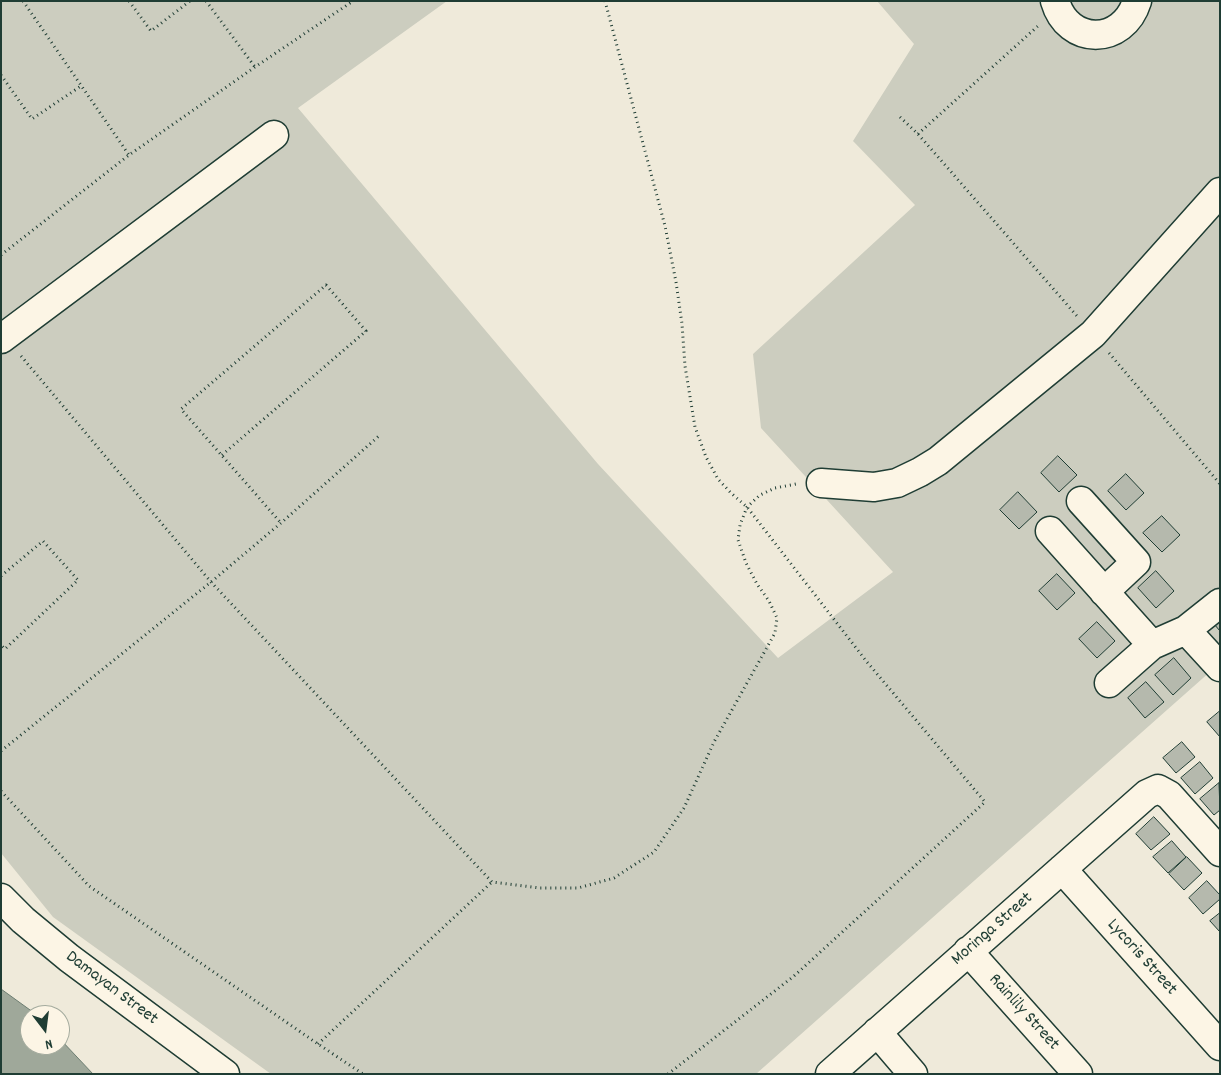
<!DOCTYPE html>
<html>
<head>
<meta charset="utf-8">
<style>
  body { margin:0 }
  #map { position:relative; width:1221px; height:1075px; overflow:hidden; background:#efeada; font-family:Dekko,sans-serif }
  canvas { display:block }
  .frame { position:absolute; inset:0; border:2px solid #1f3d34; pointer-events:none }
  .north { position:absolute; left:20px; top:1005px; width:50px; height:50px; box-sizing:border-box; background:#fcf5e5; border:1px solid #a4ab9e; border-radius:50%; rotate:165deg; font-size:14px; font-weight:700; line-height:20px; text-align:center; color:#1f3d34 }
  .north::after { content:''; display:block; margin:auto; width:18px; height:22px; background:#1f3d34; clip-path:polygon(50% 0,100% 100%,50% 72%,0 100%) }
</style>
</head>
<body>
<div id="map">
<canvas width="1221" height="1075"></canvas>
<div class="frame"></div>
<div class="north">N</div>
</div>
<script>
const c = document.querySelector('canvas').getContext('2d');
c.lineJoin = 'round';
function fill(path, color) {
  c.fillStyle = color;
  c.fill(path, 'evenodd');
}
function trace(path, color, width, dash) {
  c.strokeStyle = color;
  c.lineWidth = width;
  c.lineCap = dash ? 'butt' : 'round';
  c.setLineDash(dash || []);
  c.stroke(path);
}
function label(font, color, halo, rows, align = 'center') {
  c.font = font + ' Dekko,sans-serif';
  c.lineWidth = 4;
  c.setLineDash([]);
  c.textBaseline = 'middle';
  c.strokeStyle = halo;
  c.fillStyle = color;
  for (const [text, x, y, turn = 0] of rows) {
    c.save();
    c.translate(x, y);
    c.rotate((+turn || 0) * Math.PI / 180);
    c.textAlign = isNaN(turn) ? turn : align;
    if (halo) c.strokeText(text, 0, 0);
    c.fillText(text, 0, 0);
    c.restore();
  }
}
fill(new Path2D(`
  M 1,1 L 447,1 L 298,108 L 598,464 L 778,658 L 893,572 L 761,428 L 753,354 L 915,205 L 853,141 L 914,44 L 877,1 L 1220,1 L 1220,663 L 756,1074 L 271,1074 L 53,917 L 1,853 Z`), '#cccdbf');
const water = new Path2D(`
  M 1,989 L 37,1015 L 30,1015 L 30,1045 L 60,1045 L 60,1039 L 93,1074 L 1,1074 Z`);
fill(water, '#9fa89a');
trace(water, '#6c7d71', 1);
const building = new Path2D(`
  M 1058,456 L 1077,475 L 1059,492 L 1041,473 Z
  M 1126,474 L 1144,493 L 1126,510 L 1108,491 Z
  M 1018,492 L 1037,512 L 1019,529 L 1000,510 Z
  M 1162,516 L 1180,535 L 1162,552 L 1143,533 Z
  M 1156,571 L 1174,591 L 1156,608 L 1138,588 Z
  M 1057,574 L 1075,593 L 1057,610 L 1039,591 Z
  M 1220,619 L 1220,631 L 1214,624 Z
  M 1097,622 L 1115,641 L 1097,658 L 1079,639 Z
  M 1174,658 L 1191,678 L 1173,695 L 1155,675 Z
  M 1146,682 L 1164,702 L 1145,718 L 1128,698 Z
  M 1220,711 L 1220,737 L 1207,722 Z
  M 1182,742 L 1195,757 L 1176,773 L 1163,758 Z
  M 1200,762 L 1213,778 L 1195,794 L 1181,778 Z
  M 1219,783 L 1220,810 L 1214,815 L 1200,799 Z
  M 1154,817 L 1170,834 L 1151,850 L 1136,834 Z
  M 1172,841 L 1186,857 L 1168,873 L 1153,857 Z
  M 1187,857 L 1202,873 L 1184,890 L 1169,874 Z
  M 1207,881 L 1220,895 L 1220,899 L 1203,914 L 1189,898 Z
  M 1220,913 L 1220,932 L 1210,921 Z`);
fill(building, '#b5b9ad');
trace(building, '#1f3d34', 1);
const minor = new Path2D(`
  M 1055,1 C 1068,46 1123,46 1137,1
  M 1,339 L 274,135
  M 821,483 L 874,487 L 897,483 L 920,472 L 938,461 L 1093,334 L 1220,192
  M 1081,501 L 1136,562 L 1104,592
  M 1050,531 L 1152,645
  M 1186,630 L 1220,667
  M 1109,683 L 1152,645 L 1186,630 L 1220,603
  M 1062,869 L 1220,1046
  M 1,898 L 23,920 L 69,958 L 225,1074
  M 968,951 L 1078,1074
  M 877,1032 L 913,1074
  M 830,1074 L 1147,794 L 1158,789 L 1169,795 L 1220,852`);
trace(minor, '#1f3d34', 31);
trace(new Path2D(`
  M 23,1 L 129,155
  M 129,1 L 151,31 L 190,1
  M 206,1 L 255,67
  M 605,1 L 665,226 L 676,282 L 682,324 L 685,366 L 695,427 L 706,457 L 718,479 L 731,493 L 747,507 L 867,662 L 985,802 L 794,976 L 668,1074
  M 1,75 L 32,119 L 81,86
  M 900,117 L 918,134 L 1077,316
  M 918,134 L 1038,26
  M 1,255 L 129,155 L 255,67 L 353,1
  M 1109,353 L 1220,484
  M 21,356 L 211,582 L 492,882 L 540,888 L 578,888 L 614,878 L 654,852 L 684,808 L 714,742 L 775,633 L 777,618 L 769,601 L 757,584 L 746,563 L 738,540 L 740,525 L 747,507 L 760,495 L 775,488 L 796,484
  M 222,455 L 366,331 L 326,285 L 181,409 L 281,523
  M 1,576 L 43,541 L 78,580 L 5,649 L 1,645
  M 1,751 L 211,582 L 281,523 L 380,435
  M 1,791 L 89,886 L 318,1044 L 363,1074
  M 318,1044 L 492,882`), '#1f3d34', 3, [1, 4]);
trace(minor, '#fcf5e5', 28);
label('18px', '#1f3d34', '#fcf5e5', [
  ["Moringa Street",993,930,-41],
  ["Lycoris Street",1141,958,48],
  ["Damayan Street",111,989,37],
  ["Rainlily Street",1023,1013,48]
]);
</script>
</body>
</html>
